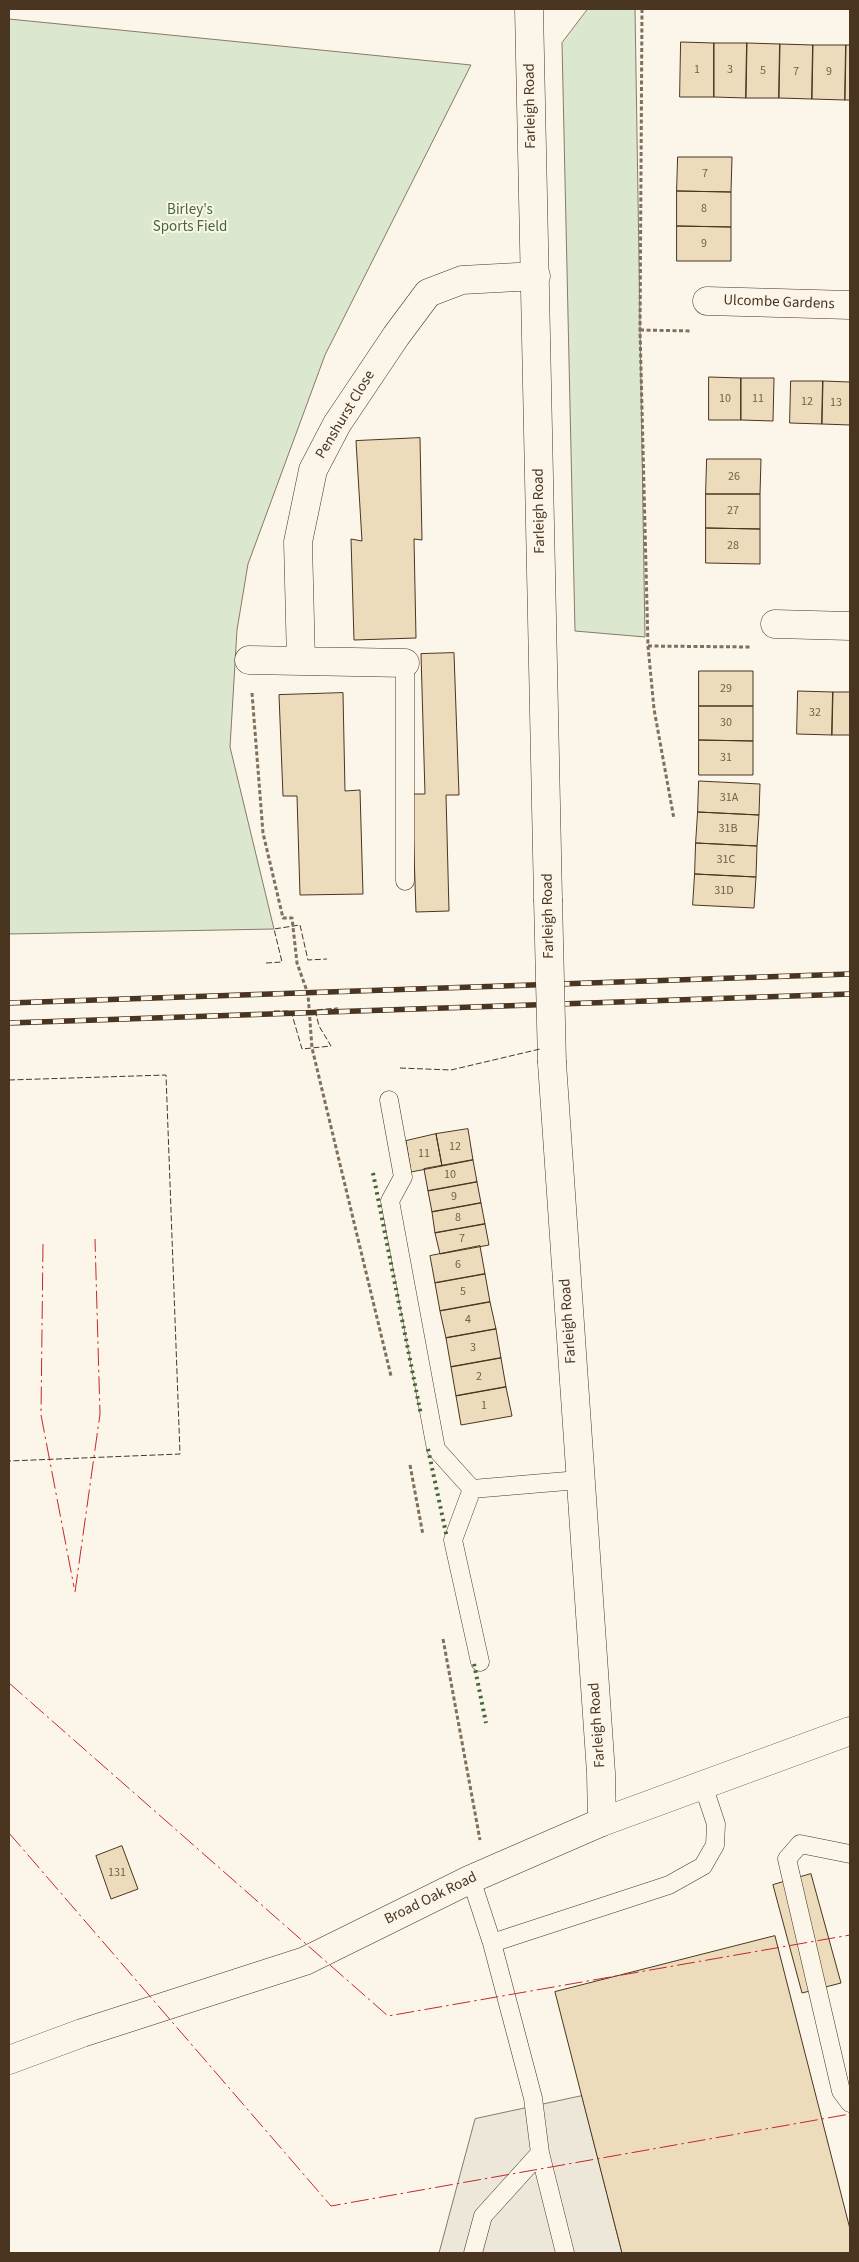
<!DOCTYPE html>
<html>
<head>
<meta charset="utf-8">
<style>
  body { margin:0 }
  #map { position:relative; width:859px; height:2262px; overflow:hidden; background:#fbf6e9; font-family:"Source Sans 3",sans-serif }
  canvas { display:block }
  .frame { position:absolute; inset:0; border:10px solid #4a3520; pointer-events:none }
</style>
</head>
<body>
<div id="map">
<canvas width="859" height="2262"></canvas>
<div class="frame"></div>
</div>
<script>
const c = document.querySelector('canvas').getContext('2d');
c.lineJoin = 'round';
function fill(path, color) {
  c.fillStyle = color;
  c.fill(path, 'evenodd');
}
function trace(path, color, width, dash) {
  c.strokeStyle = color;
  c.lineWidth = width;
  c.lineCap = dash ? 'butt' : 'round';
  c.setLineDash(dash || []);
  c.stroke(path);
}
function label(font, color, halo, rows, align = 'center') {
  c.font = font + ' "Source Sans 3",sans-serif';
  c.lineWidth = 4;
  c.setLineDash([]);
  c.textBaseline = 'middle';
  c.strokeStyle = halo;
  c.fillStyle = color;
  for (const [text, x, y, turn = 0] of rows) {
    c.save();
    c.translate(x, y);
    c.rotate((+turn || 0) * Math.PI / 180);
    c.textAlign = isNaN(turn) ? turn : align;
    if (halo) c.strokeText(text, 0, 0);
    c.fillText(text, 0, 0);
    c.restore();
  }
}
const green = new Path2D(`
  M 588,9 L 635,9 L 645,637 L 575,631 L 562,43 Z
  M 9,19 L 471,65 L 325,355 L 248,564 L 237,630 L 230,747 L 274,929 L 9,934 Z`);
fill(green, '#dce7d0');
trace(green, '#887966', 1);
const parking = new Path2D(`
  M 582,2096 L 622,2253 L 439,2253 L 475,2119 Z`);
fill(parking, '#ede7d9');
trace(parking, '#887966', 1);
const building = new Path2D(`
  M 681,42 L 714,43 L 714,97 L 680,97 Z
  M 714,43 L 747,43 L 746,98 L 714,97 Z
  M 747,43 L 780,44 L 779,98 L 746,98 Z
  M 780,44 L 813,45 L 812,99 L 779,98 Z
  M 813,45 L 846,45 L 845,100 L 812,99 Z
  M 846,45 L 850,45 L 850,100 L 845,100 Z
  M 678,157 L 732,157 L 731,192 L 677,191 Z
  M 677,191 L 731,192 L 731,227 L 677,226 Z
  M 677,226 L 731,227 L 731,261 L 677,261 Z
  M 709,377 L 741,378 L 741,420 L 709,420 Z
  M 741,378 L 774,378 L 773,421 L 741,420 Z
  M 791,381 L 823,381 L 822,424 L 790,423 Z
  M 823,381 L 850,382 L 850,425 L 822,424 Z
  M 420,438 L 422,540 L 414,539 L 416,638 L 354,640 L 351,539 L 362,541 L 356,441 Z
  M 707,459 L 761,459 L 760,494 L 706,494 Z
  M 706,494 L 760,494 L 760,529 L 706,528 Z
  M 706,528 L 760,529 L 760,564 L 706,563 Z
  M 454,653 L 459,795 L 446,795 L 449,911 L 416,912 L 412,794 L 425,794 L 421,654 Z
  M 699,671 L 753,671 L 753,706 L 699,706 Z
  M 798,691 L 833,692 L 832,735 L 797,734 Z
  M 833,692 L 850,692 L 850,735 L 832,735 Z
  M 343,693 L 345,791 L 360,790 L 363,894 L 300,895 L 297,796 L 283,796 L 279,695 Z
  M 699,706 L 753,706 L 753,741 L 699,740 Z
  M 699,740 L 753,741 L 753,775 L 699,775 Z
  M 699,781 L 760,784 L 759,815 L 698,812 Z
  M 698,812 L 759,815 L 757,846 L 696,843 Z
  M 696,843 L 757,846 L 756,877 L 695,874 Z
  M 695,874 L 756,877 L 754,908 L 693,905 Z
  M 468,1129 L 473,1160 L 442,1166 L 436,1134 Z
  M 436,1134 L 442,1166 L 411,1172 L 406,1141 Z
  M 473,1160 L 477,1182 L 428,1191 L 424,1169 Z
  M 477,1182 L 481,1203 L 432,1212 L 428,1191 Z
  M 481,1203 L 485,1224 L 435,1233 L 432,1212 Z
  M 485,1224 L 489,1245 L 440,1254 L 435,1233 Z
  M 480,1246 L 485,1274 L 435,1283 L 430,1256 Z
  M 485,1274 L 490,1302 L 440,1311 L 435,1283 Z
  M 490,1302 L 496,1329 L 446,1338 L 440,1311 Z
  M 496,1329 L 501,1358 L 451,1367 L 446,1338 Z
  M 501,1358 L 506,1387 L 456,1396 L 451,1367 Z
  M 506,1387 L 512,1416 L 461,1425 L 456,1396 Z
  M 122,1846 L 138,1889 L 111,1899 L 96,1856 Z
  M 811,1874 L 841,1983 L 802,1993 L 773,1885 Z
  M 775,1936 L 850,2229 L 850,2253 L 622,2253 L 555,1992 Z`);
fill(building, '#ecdcbc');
trace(building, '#4a3520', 1);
const service = new Path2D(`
  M 405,881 L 405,663
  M 389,1100 L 403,1177 L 390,1201 L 436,1449 L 472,1489 L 453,1540 L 480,1662
  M 472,1489 L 579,1480
  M 850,1854 L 800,1844 L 787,1859 L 841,2091 L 850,2103
  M 471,1879 L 492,1943 L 533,2098 L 540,2153 L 565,2253
  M 492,1943 L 669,1885 L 703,1866 L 715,1845 L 716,1824 L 703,1785
  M 473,2253 L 483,2216 L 540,2153`);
const minor = new Path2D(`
  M 529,9 L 548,899
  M 707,301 L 850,305
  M 775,624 L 850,626
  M 249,660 L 405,663
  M 301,661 L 298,542 L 313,470 L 337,424 L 396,336 L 428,293 L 462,280 L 536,276
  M 552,1063 L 601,1773 L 602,1822`);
const tertiary = new Path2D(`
  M 9,2060 L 82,2033 L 305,1961 L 471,1879 L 602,1822 L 850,1731`);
trace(service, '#4a3520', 19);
trace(minor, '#4a3520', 29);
trace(tertiary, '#4a3520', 29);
trace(new Path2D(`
  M 642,9 L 640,330 L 648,646 L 654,709 L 674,819
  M 640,330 L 692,331
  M 648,646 L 750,647
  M 252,693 L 263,833 L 283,918 L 292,918 L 297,963 L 308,994 L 312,1048 L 391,1376
  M 410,1465 L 423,1535
  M 443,1639 L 480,1840`), '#7f6f5c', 3, [4, 2.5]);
trace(service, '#fbf6e9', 18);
trace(minor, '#fbf6e9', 28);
trace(tertiary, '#fbf6e9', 28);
const rail = new Path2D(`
  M 9,1003 L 850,974
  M 9,1023 L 850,994`);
trace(rail, '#4a3520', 5.5);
trace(rail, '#fbf6e9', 4, [11]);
const minorBridge = new Path2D(`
  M 548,899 L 552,1063`);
trace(minorBridge, '#4a3520', 29, []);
trace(minorBridge, '#fbf6e9', 28);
trace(new Path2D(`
  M 373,1173 L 421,1415
  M 428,1449 L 447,1538
  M 474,1664 L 486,1723`), '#436837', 4, [2.5, 4]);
trace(new Path2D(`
  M 266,963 L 282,962 L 274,929 L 300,925 L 308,960 L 327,959
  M 274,1011 L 291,1011 L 302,1049 L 331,1046 L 319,1026 L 315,1010 L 338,1008
  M 400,1068 L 451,1070 L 540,1049
  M 9,1080 L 166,1075 L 180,1454 L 9,1461`), '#4a3520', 1, [6, 2.5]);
trace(new Path2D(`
  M 43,1244 L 41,1415 L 74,1587
  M 75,1592 L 100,1414 L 95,1239
  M 9,1683 L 388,2016 L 850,1935
  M 9,1833 L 331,2206 L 850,2114`), '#c62828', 1, [18, 4, 2.5, 4]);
label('12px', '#725f47', null, [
  ["1",697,70],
  ["3",730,70],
  ["5",763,71],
  ["7",796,72],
  ["9",829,72],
  ["7",705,174],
  ["8",704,209],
  ["9",704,244],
  ["10",725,399],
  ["11",758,399],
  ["12",807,402],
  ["13",836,403],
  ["26",734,477],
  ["27",733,511],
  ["28",733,546],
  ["29",726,689],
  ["32",815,713],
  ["30",726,723],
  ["31",726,758],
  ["31A",729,798],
  ["31B",728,829],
  ["31C",726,860],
  ["31D",724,891],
  ["12",455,1147],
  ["11",424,1154],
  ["10",450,1175],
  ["9",454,1197],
  ["8",458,1218],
  ["7",462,1239],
  ["6",458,1265],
  ["5",463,1292],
  ["4",468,1320],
  ["3",473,1348],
  ["2",479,1377],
  ["1",484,1406],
  ["131",117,1873]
]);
label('15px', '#4a3520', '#fbf6e9', [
  ["Farleigh Road",531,106,-91],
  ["Ulcombe Gardens",779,303,2],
  ["Penshurst Close",346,415,-59],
  ["Farleigh Road",540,511,-91],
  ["Farleigh Road",549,916,-91],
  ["Farleigh Road",569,1321,-94],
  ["Farleigh Road",598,1725,-94],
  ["Broad Oak Road",431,1899,-26]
]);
label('15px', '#436837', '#fbf6e9', [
  ["Birley's",190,211],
  ["Sports Field",190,228]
]);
</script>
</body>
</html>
